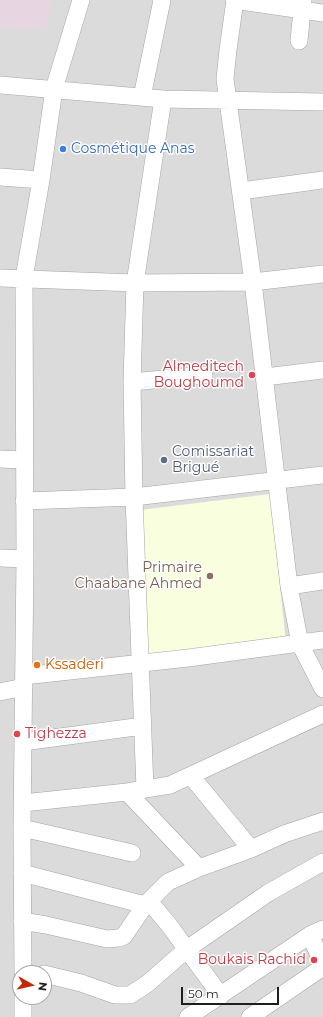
<!DOCTYPE html>
<html>
<head>
<meta charset="utf-8">
<style>
  body { margin:0 }
  #map { position:relative; width:323px; height:1017px; overflow:hidden; background:#eeede4; font-family:Montserrat,sans-serif }
  canvas { display:block }
  .north { position:absolute; left:12px; top:965px; width:40px; height:40px; box-sizing:border-box; background:#fff; border:1px solid #a5a5a5; border-radius:50%; rotate:98deg; font-size:11px; font-weight:700; line-height:16px; text-align:center; color:#1e1e1e }
  .north::after { content:''; display:block; margin:auto; width:14px; height:18px; background:#c42707; clip-path:polygon(50% 0,100% 100%,50% 72%,0 100%) }
  .scale { position:absolute; left:181px; top:987px; width:98px; height:18px; box-sizing:border-box; border:2px solid #1e1e1e; border-top:0; padding-left:5px; font-size:12px; line-height:14px; white-space:nowrap; color:#1e1e1e; -webkit-text-stroke:3px #fff; paint-order:stroke }
</style>
</head>
<body>
<div id="map">
<canvas width="323" height="1017"></canvas>
<div class="north">N</div>
<div class="scale">50 m</div>
</div>
<script>
const c = document.querySelector('canvas').getContext('2d');
c.lineJoin = 'round';
function fill(path, color) {
  c.fillStyle = color;
  c.fill(path, 'evenodd');
}
function trace(path, color, width, dash) {
  c.strokeStyle = color;
  c.lineWidth = width;
  c.lineCap = dash ? 'butt' : 'round';
  c.setLineDash(dash || []);
  c.stroke(path);
}
function label(font, color, halo, rows, align = 'center') {
  c.font = font + ' Montserrat,sans-serif';
  c.lineWidth = 3;
  c.setLineDash([]);
  c.textBaseline = 'middle';
  c.strokeStyle = halo;
  c.fillStyle = color;
  for (const [text, x, y, turn = 0] of rows) {
    c.save();
    c.translate(x, y);
    c.rotate((+turn || 0) * Math.PI / 180);
    c.textAlign = isNaN(turn) ? turn : align;
    if (halo) c.strokeText(text, 0, 0);
    c.fillText(text, 0, 0);
    c.restore();
  }
}
fill(new Path2D(`
  M 0,0 L 323,0 L 323,1017 L 0,1017 ZM 20,973 L 44,973 L 44,997 L 20,997 Z`), '#dcdbdb');
fill(new Path2D(`
  M 0,0 L 51,0 L 45,29 L 0,28 Z`), '#e7d6e1');
fill(new Path2D(`
  M 270,494 L 286,642 L 144,663 L 140,510 Z`), '#f8fede');
const minor = new Path2D(`
  M 234,0 L 323,13
  M 235,0 L 228,50 L 225,79 L 253,282 L 289,586 L 300,644 L 323,689
  M 299,41 L 303,0
  M 0,85 L 163,99 L 323,102
  M 142,97 L 162,0
  M 0,177 L 41,180
  M 241,191 L 323,180
  M 0,278 L 135,283 L 253,282 L 323,274
  M 265,377 L 323,370
  M 132,382 L 204,375
  M 0,459 L 24,460
  M 24,501 L 134,497 L 323,475
  M 0,558 L 25,559
  M 289,586 L 323,581
  M 24,676 L 188,658 L 323,640
  M 0,692 L 24,687
  M 23,742 L 143,726
  M 191,776 L 251,849
  M 145,789 L 134,497 L 132,382 L 135,283 L 163,99
  M 127,792 L 199,868
  M 23,803 L 127,792 L 170,785 L 323,714
  M 22,828 L 132,853
  M 22,873 L 145,905
  M 149,901 L 169,925 L 221,996
  M 22,921 L 46,925 L 107,939 L 119,938 L 124,936 L 145,905 L 168,882 L 199,868 L 251,849 L 284,834 L 323,821
  M 310,935 L 323,964
  M 23,973 L 22,828 L 25,559 L 24,278 L 41,180 L 54,89 L 81,0
  M 44,974 L 81,983 L 115,995 L 130,995 L 147,984 L 187,949 L 268,893 L 323,862
  M 23,997 L 23,1017
  M 188,1017 L 310,935 L 323,929
  M 250,1017 L 323,967`);
trace(minor, '#a5a5a5', 18);
trace(minor, '#fff', 17);
for (const [x, y, r, color] of [
  [63,149,4,"#3f7fe0"],
  [252,375,4,"#e0444e"],
  [164,460,4,"#5c6f8a"],
  [210,576,4,"#8d6e63"],
  [37,665,4,"#e8710a"],
  [17,734,4,"#e0444e"],
  [314,960,4,"#e0444e"]
]) {
  const dot = new Path2D();
  dot.arc(x, y, r, 0, 2 * Math.PI);
  c.fillStyle = color;
  c.fill(dot);
  trace(dot, '#fff', 1.5);
}
label('14px', '#366cbe', '#fff', [
  ["Cosmétique Anas",71,149]
], 'left');
label('14px', '#be3a42', '#fff', [
  ["Almeditech",244,367],
  ["Boughoumd",244,383],
  ["Tighezza",25,734,"left"],
  ["Boukais Rachid",306,960]
], 'right');
label('14px', '#4e5e75', '#fff', [
  ["Comissariat",172,452],
  ["Brigué",172,468]
], 'left');
label('14px', '#785e54', '#fff', [
  ["Primaire",202,568],
  ["Chaabane Ahmed",202,584]
], 'right');
label('14px', '#c56008', '#fff', [
  ["Kssaderi",45,665]
], 'left');
</script>
</body>
</html>
